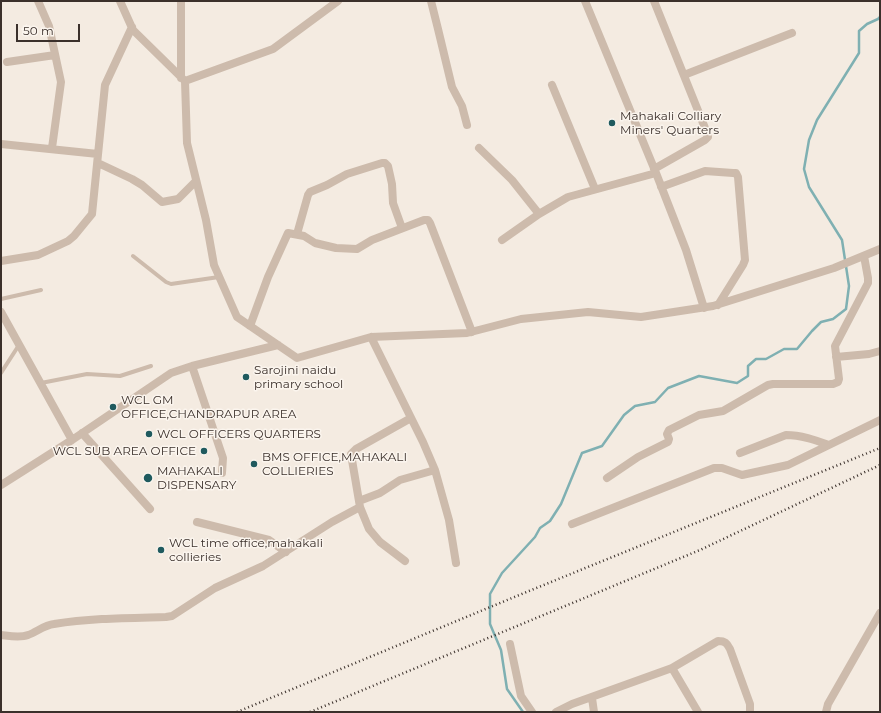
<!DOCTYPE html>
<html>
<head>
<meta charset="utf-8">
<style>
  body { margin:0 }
  #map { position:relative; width:881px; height:713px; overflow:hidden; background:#f4ebe1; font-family:Montserrat,sans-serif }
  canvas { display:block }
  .frame { position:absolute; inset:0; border:2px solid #3b302b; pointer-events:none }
  .scale { position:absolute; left:16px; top:24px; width:64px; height:18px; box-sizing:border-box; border:2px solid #3b302b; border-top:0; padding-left:5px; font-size:12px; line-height:14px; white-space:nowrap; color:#3b302b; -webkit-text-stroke:3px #fbf5ee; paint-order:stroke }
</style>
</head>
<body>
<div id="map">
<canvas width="881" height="713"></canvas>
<div class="frame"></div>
<div class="scale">50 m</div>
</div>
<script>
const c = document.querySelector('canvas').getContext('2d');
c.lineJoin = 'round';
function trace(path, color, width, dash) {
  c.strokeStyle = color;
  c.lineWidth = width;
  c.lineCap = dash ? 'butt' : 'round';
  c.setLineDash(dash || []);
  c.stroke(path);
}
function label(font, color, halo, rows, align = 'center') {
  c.font = font + ' Montserrat,sans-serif';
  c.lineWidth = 3;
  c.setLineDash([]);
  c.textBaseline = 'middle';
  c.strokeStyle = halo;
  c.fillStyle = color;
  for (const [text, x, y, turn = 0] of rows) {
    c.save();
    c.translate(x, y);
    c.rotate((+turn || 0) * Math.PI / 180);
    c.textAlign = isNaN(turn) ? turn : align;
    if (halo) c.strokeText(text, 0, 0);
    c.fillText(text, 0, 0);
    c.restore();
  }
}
trace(new Path2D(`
  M 523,712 L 507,689 L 501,650 L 490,624 L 490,594 L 502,573 L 535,537 L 540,528 L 550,521 L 561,504 L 582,453 L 602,446 L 624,415 L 635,406 L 655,402 L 668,388 L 699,376 L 737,383 L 748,376 L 748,366 L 756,359 L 766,359 L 784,349 L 797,349 L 812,331 L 821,322 L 833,319 L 846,309 L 849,286 L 842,240 L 809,187 L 804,169 L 809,140 L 817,120 L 859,53 L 859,31 L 867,24 L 878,19 L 880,17`), '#7fb0b2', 2.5);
trace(new Path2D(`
  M 133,256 L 166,282 L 171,284 L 219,277
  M 1,299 L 41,290
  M 1,373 L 19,345
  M 41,383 L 87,374 L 120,376 L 151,366`), '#cdbbac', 4);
trace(new Path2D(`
  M 38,1 L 49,26 L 61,82 L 52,148
  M 120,1 L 133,30 L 185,81 L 187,143 L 206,220 L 214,265 L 237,317 L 297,358 L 371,337 L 467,333 L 521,319 L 588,312 L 641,317 L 713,306 L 834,268 L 880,249
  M 181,1 L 181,78
  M 431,1 L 438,29 L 452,87 L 462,106 L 467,125
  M 585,1 L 656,173
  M 654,1 L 707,133 L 708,137 L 705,140 L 654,169
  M 7,62 L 55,55
  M 684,75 L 792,33
  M 185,81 L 273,49 L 338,1
  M 552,85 L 595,189
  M 1,144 L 98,154
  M 479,148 L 512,180 L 539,214 L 568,197 L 656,173 L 686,250 L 704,308
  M 98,163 L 132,179 L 142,185 L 162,202 L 178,199 L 196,181
  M 661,187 L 705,171 L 733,173 L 736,173 L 738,177 L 745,260 L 743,265 L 718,305
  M 297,234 L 308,195 L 310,192 L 327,185 L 347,174 L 382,163 L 385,163 L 388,166 L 392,184 L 393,203 L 402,228
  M 502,240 L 539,214
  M 1,261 L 38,255 L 68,241 L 74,236 L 92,214 L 105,85 L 132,27
  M 1,312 L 72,440
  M 250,326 L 268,277 L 288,233 L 304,236 L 315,243 L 336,248 L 357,249 L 372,240 L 424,220 L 428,220 L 430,223 L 472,332
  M 371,337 L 423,442 L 435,470 L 449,520 L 456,563
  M 836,357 L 869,354 L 880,351
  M 192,366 L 223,458 L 222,473
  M 82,433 L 150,509
  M 740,453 L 786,435 C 801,435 815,440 829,445
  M 607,478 L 638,457 L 668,442 L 669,439 L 667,434 L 669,430 L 699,415 L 723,411 L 768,385 L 773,384 L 833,384 L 838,382 L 839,379 L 835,346 L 868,283 L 868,278 L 864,256
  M 1,485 L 72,440 L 171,373 L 192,366 L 278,345
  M 359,501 L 380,493 L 400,480 L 435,470
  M 197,522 L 269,540 L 286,552
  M 572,524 L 714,468 L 722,468 L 742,475 L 788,465 L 880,420
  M 405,561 L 380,542 L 369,529 L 360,507 L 351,454 L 356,449 L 411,418
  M 1,635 C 10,636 20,638 28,635 C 37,632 44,625 54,624 C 91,618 129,618 166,617 L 172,616 L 215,588 L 263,566 L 332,522 L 360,507
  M 510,644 L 521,696 L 532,712
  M 672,668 L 698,712
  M 592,698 L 594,712
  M 556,712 L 572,704 L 672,668 L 718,641 C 725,641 727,643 730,649 L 750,704 L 750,712
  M 826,712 L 828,704 L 880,613`), '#cdbbac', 8);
trace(new Path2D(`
  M 237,712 L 529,591 L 880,448
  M 310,712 L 700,550 L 880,465`), '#3b302b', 2.5, [1, 3]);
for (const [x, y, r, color] of [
  [612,123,4,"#1f5a5e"],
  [246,377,4,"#1f5a5e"],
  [113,407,4,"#1f5a5e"],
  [149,434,4,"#1f5a5e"],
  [204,451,4,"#1f5a5e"],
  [254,464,4,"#1f5a5e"],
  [148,478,5,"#1f5a5e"],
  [161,550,4,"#1f5a5e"]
]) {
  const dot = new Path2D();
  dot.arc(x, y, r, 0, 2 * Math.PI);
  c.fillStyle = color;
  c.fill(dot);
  trace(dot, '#fbf5ee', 1.5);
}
label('12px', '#3b302b', '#fbf5ee', [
  ["Mahakali Colliary",620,116],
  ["Miners' Quarters",620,130],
  ["Sarojini naidu",254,370],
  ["primary school",254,384],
  ["WCL GM",121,400],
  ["OFFICE,CHANDRAPUR AREA",121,414],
  ["WCL OFFICERS QUARTERS",157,434],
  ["WCL SUB AREA OFFICE",196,451,"right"],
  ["BMS OFFICE,MAHAKALI",262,457],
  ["COLLIERIES",262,471],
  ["MAHAKALI",157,471],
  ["DISPENSARY",157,485],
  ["WCL time office,mahakali",169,543],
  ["collieries",169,557]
], 'left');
</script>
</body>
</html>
